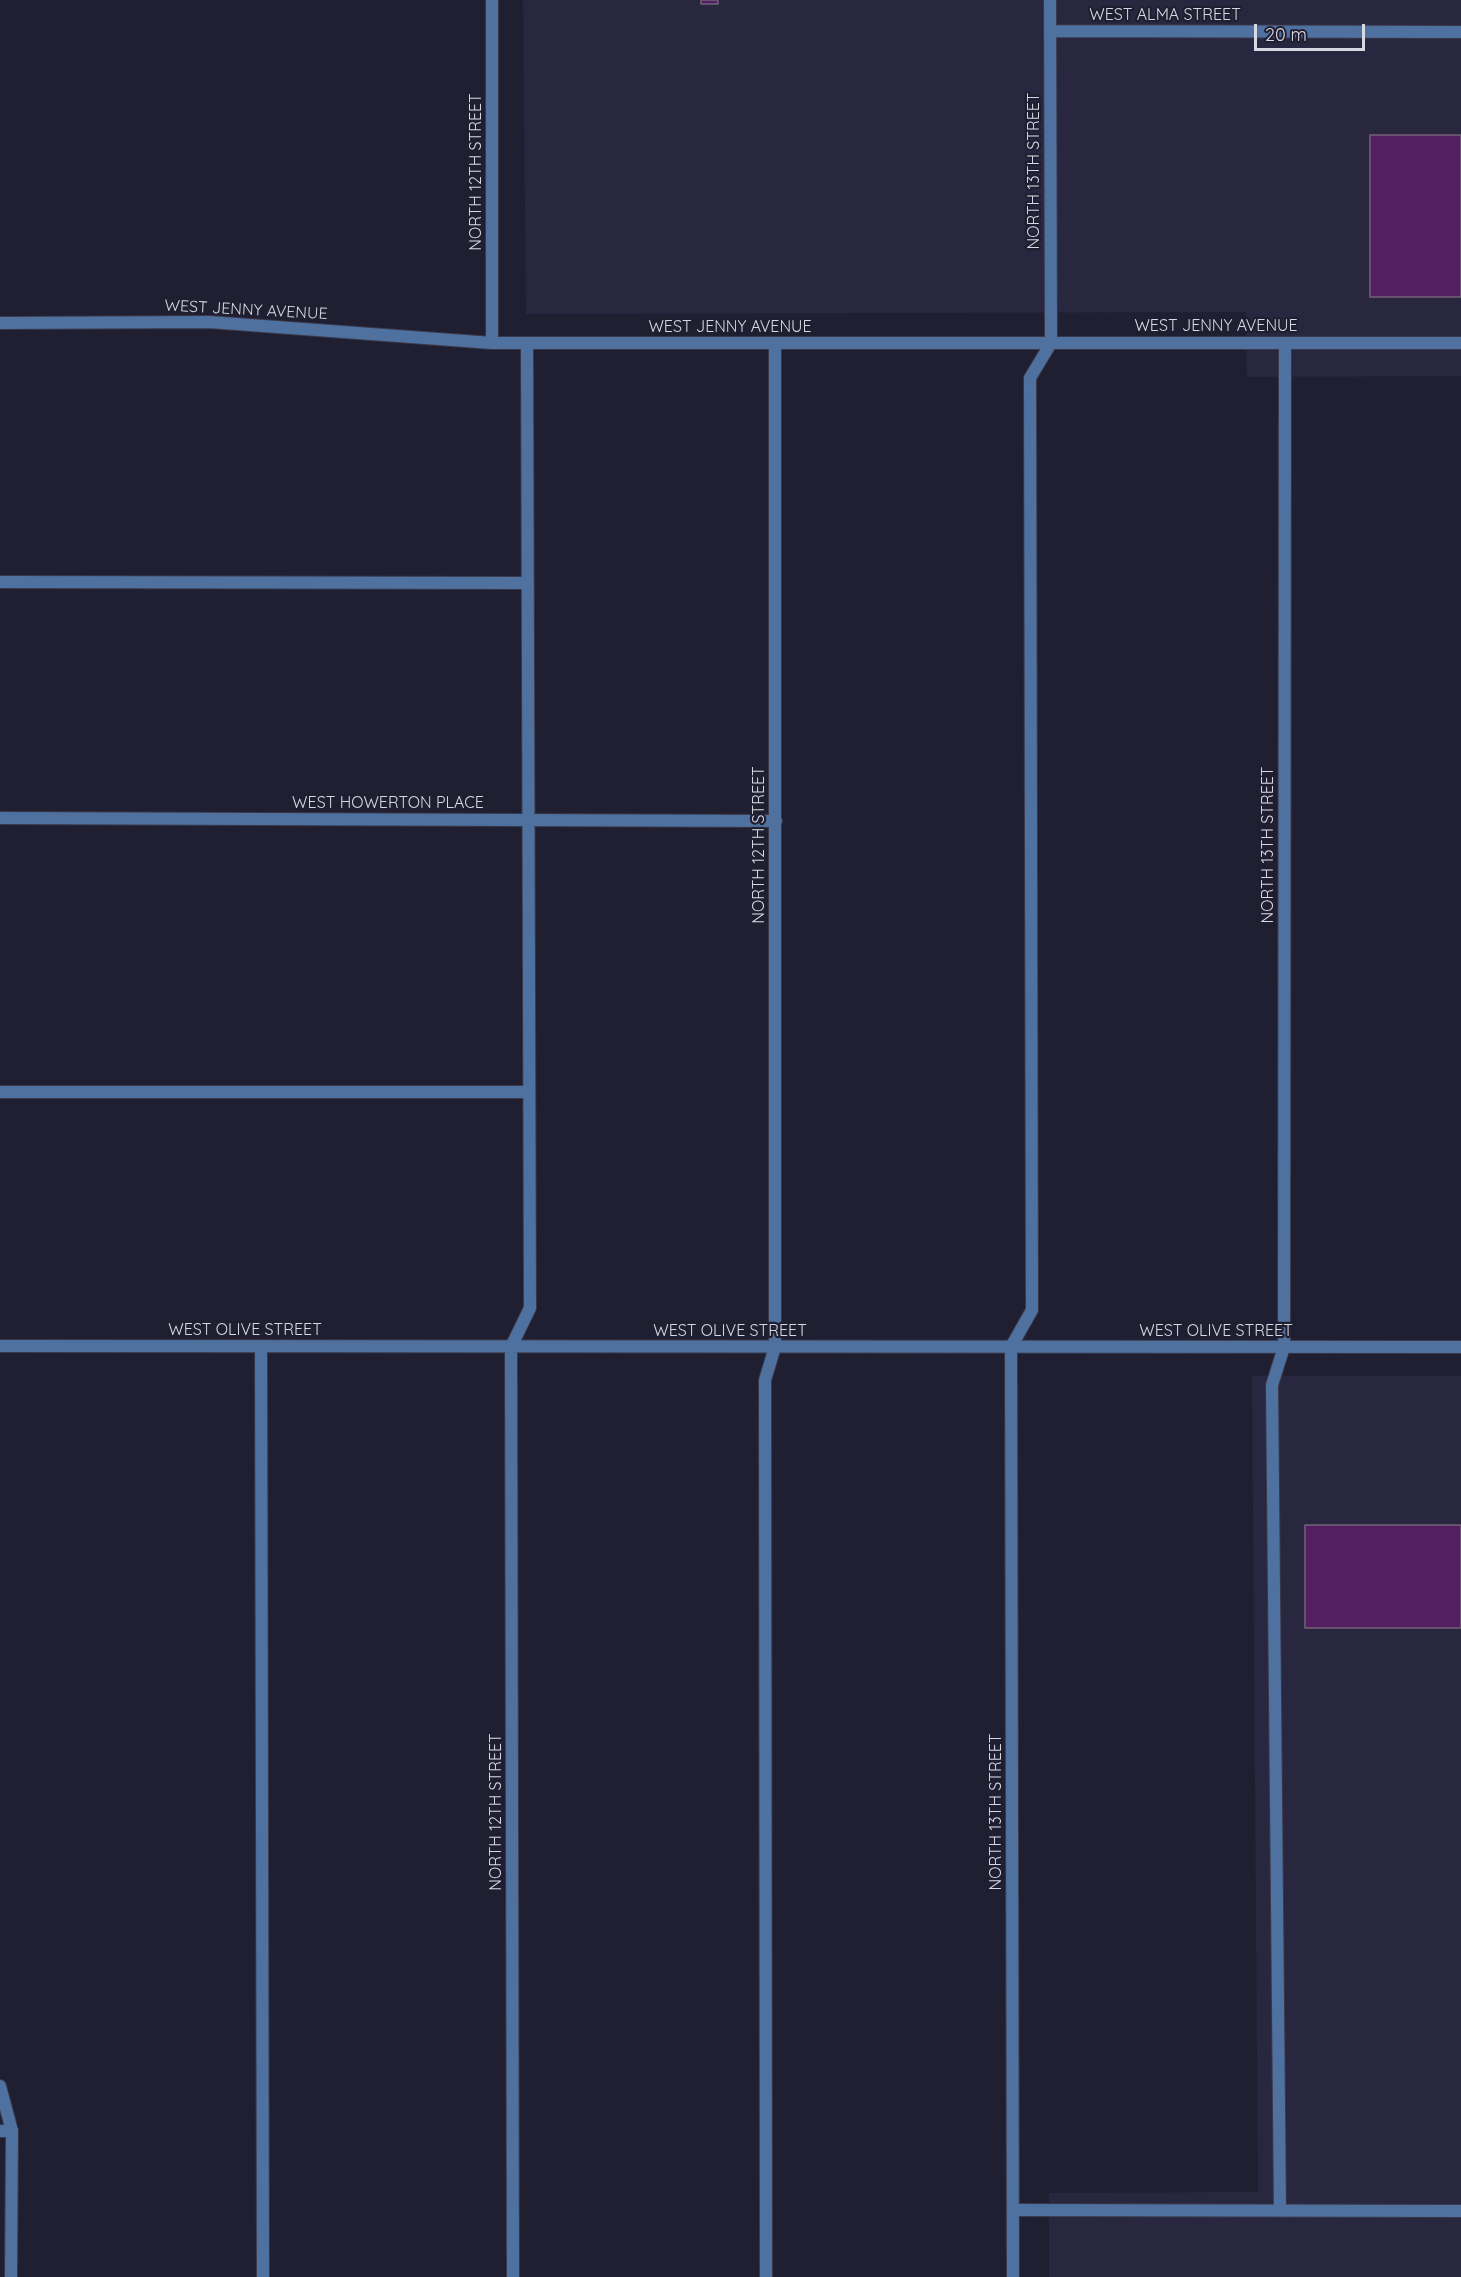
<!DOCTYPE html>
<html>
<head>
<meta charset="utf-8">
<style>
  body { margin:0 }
  #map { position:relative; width:1461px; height:2277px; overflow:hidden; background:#201f32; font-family:Quicksand,sans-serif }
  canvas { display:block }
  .scale { position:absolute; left:1254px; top:24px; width:111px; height:27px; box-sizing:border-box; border:3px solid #d8d8e4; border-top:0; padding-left:8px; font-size:18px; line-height:21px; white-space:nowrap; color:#d8d8e4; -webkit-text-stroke:4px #201f32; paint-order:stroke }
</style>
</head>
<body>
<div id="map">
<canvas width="1461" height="2277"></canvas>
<div class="scale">20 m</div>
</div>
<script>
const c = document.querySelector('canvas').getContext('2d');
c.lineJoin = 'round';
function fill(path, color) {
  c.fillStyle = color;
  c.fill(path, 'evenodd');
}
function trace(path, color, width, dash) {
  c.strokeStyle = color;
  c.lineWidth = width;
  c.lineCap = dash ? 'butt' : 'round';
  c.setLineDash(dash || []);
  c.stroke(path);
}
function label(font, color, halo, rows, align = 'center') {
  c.font = font + ' Quicksand,sans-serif';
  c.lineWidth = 4.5;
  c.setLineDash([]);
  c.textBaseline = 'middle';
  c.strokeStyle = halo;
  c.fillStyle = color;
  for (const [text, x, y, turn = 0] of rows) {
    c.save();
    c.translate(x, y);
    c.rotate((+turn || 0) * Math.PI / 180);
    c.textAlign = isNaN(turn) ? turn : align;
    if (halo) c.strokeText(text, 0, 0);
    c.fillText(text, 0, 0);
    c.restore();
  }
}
fill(new Path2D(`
  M 523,0 L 1461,0 L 1461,376 L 1247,377 L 1246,312 L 526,314 Z
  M 1252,1376 L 1461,1376 L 1461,2277 L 1049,2277 L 1049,2193 L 1258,2192 Z`), '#29273f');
const building = new Path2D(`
  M 701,0 L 718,0 L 718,4 L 701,4 Z
  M 1370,135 L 1461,135 L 1461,297 L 1370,297 Z
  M 1305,1525 L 1461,1525 L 1461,1628 L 1305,1628 Z`);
fill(building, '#541e63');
trace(building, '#726376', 1.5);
const service = new Path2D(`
  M 0,582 L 527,583
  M 0,1092 L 527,1092
  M 261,1347 L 263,2277
  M 511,1347 L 530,1308 L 527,343
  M 1011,1347 L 1032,1310 L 1030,378 L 1051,343
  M 0,2131 L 12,2131
  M 1013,2210 L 1461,2211
  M 1280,2211 L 1272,1385 L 1284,1347
  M 766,2277 L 765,1380 L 775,1347`);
const minor = new Path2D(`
  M 1050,0 L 1051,343
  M 1050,31 L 1461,32
  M 0,323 L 209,322 L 492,343 L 1461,343
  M 492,343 L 492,0
  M 775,344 L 775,1347
  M 0,818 L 776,821
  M 0,1346 L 1461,1347
  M 511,1347 L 513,2277
  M 1011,1347 L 1013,2277
  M 1284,1347 L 1285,343
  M 0,2086 L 12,2131 L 11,2277`);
trace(service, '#3a394b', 14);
trace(minor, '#3a394b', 14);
trace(service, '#4f719f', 12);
trace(minor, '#4f719f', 12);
label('16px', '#d8d8e4', '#201f32', [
  ["WEST ALMA STREET",1165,15],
  ["NORTH 13TH STREET",1034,171,-90],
  ["NORTH 12TH STREET",476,172,-90],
  ["WEST JENNY AVENUE",246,310,3],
  ["WEST JENNY AVENUE",1216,326],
  ["WEST JENNY AVENUE",730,327],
  ["WEST HOWERTON PLACE",388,803],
  ["NORTH 12TH STREET",759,845,-90],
  ["NORTH 13TH STREET",1268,845,-90],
  ["WEST OLIVE STREET",245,1330],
  ["WEST OLIVE STREET",730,1331],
  ["WEST OLIVE STREET",1216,1331],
  ["NORTH 12TH STREET",496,1812,-90],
  ["NORTH 13TH STREET",996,1812,-90]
]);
</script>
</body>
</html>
